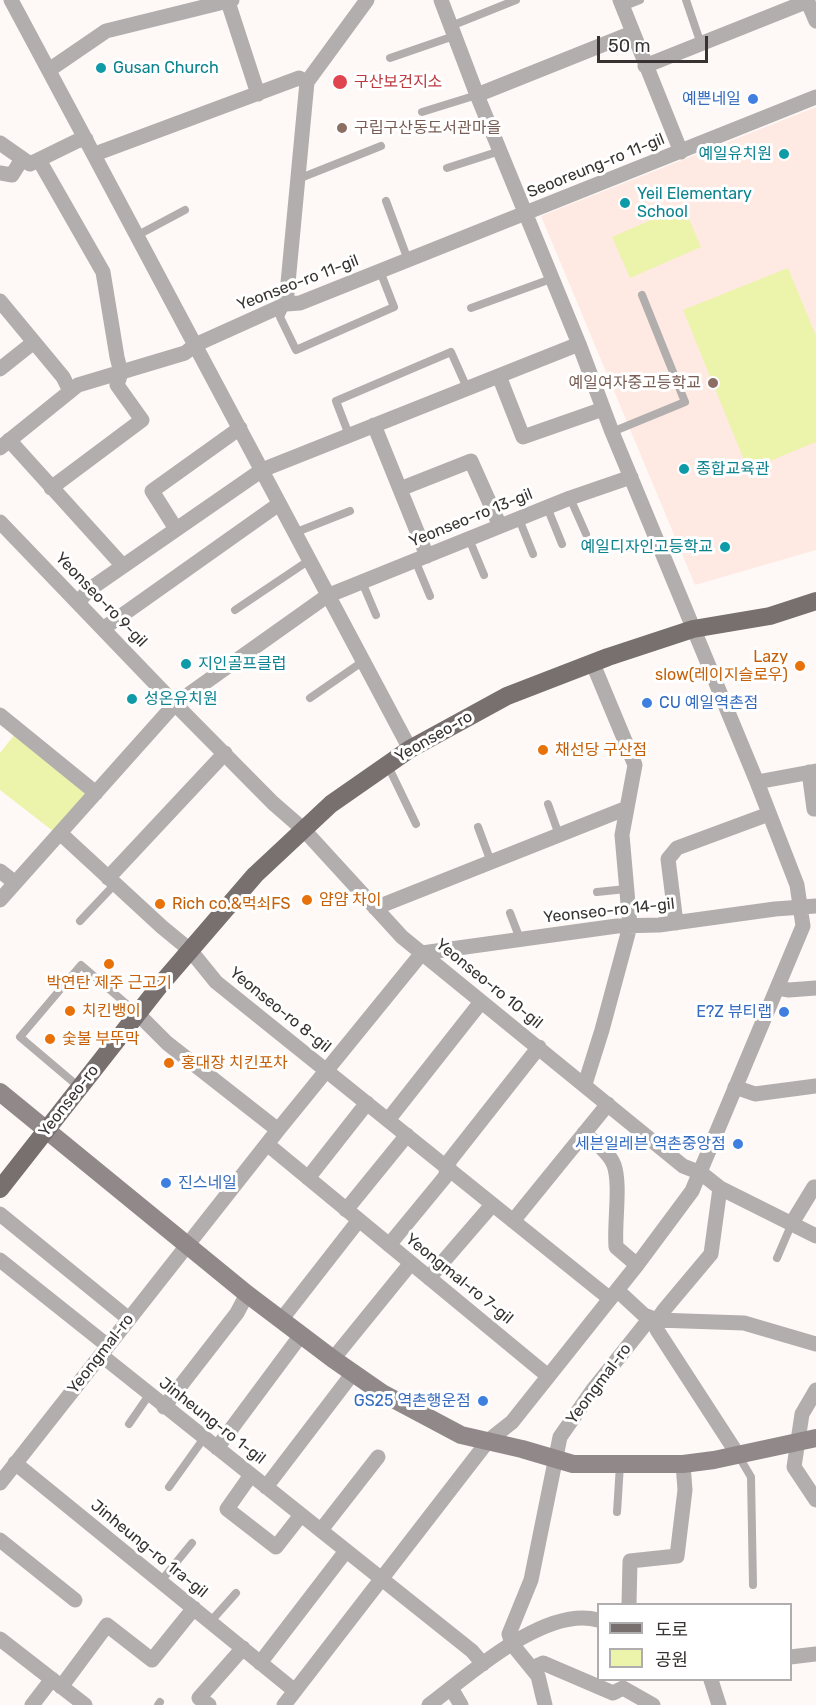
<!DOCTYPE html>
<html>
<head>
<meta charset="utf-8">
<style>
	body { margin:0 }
	#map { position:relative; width:816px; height:1705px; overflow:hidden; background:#fef9f7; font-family:Rubik,"Noto Sans KR",sans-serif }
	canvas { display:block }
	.legend { position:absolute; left:597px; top:1603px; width:195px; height:78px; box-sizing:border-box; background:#fff; border:2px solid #afadad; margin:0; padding:8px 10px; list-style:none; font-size:18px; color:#383332 }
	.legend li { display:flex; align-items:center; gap:12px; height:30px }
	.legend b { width:30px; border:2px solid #afadad }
	.scale { position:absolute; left:597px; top:36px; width:111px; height:27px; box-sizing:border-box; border:3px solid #383332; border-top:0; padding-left:8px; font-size:18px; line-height:21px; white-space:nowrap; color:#383332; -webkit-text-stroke:4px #fff; paint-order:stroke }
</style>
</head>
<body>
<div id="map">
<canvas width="816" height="1705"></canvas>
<ul class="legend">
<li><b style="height:8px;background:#786f6f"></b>도로</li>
<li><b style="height:16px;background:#ecf3ab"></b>공원</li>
</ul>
<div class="scale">50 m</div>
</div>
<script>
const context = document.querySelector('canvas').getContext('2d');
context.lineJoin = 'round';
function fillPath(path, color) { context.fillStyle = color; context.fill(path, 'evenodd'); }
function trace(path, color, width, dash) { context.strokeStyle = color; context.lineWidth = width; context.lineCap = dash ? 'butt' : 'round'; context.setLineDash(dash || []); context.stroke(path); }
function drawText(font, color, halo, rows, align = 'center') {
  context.font = font + ' Rubik,"Noto Sans KR",sans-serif'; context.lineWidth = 6; context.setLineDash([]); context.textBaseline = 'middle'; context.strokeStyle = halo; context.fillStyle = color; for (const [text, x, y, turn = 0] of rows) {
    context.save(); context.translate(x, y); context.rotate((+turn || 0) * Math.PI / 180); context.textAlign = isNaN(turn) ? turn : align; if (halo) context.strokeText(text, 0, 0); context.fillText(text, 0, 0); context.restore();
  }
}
fillPath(new Path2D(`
	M816 107V550L695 585 541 216Z`), '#feeae2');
fillPath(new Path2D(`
	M683 206 701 247 630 278 612 237Z
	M788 268 816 336V442L748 470 683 310Z
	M18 730 94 795 58 835 0 790V753Z`), '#ecf3ab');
trace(new Path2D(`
	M686 0 701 44
	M622 7 640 0
	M451 26 516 0
	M390 58 454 36
	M422 112 477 95
	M447 168 500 151
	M298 179 381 146
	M386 201 408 260
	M138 235 185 210
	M285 306 280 317 296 350 394 307 380 271
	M471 308 551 279
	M612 432 685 402 642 295
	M349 435 336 401 451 352 467 388
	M570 498 586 534
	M547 507 562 544
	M519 519 533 554
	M294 533 350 511
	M469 539 484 575
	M415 560 430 596
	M362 582 376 615
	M235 610 308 561
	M310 698 362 662
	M388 766 416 824
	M548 804 559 835
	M478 827 491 862
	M597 892 626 889
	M510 913 520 939
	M80 921 115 884
	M79 1087 20 1037 81 965 137 1013
	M777 1258 792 1223
	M129 1424 149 1395
	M738 1455 751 1477 753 1585
	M169 1487 204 1438
	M617 1512 620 1465
	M161 1581 192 1543
	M211 1621 236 1593
	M158 1705 160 1702`), '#b3aeae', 8);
trace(new Path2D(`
	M11 0C145 249 275 500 410 749
	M620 0 681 152
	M807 0 816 21
	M228 2 258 94
	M645 66 808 1
	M49 70 106 31 232 0
	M477 95 632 33
	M0 143 30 164 77 141 86 139
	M95 154 299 78 307 82
	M39 160 103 272 117 357 121 373 117 385 142 420 51 488
	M0 173 12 175 22 159
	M0 301 63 377 70 391
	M286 304 307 82 367 0
	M0 369 34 342
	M499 376 523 437 603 409
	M374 425 427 556
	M9 440 123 566
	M0 448 78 385 185 353 195 345 286 304 300 303 816 97
	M400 489 471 461 500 526
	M0 522 175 704 273 803 304 830 402 937 683 1166 701 1173 720 1188 816 1236
	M176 529 152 491 240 428
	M78 602 90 589 262 470 579 344
	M104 628 279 504
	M0 715 96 793
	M809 772 814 809H816
	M757 782 816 771
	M60 833 162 927 190 950 216 982 609 1298
	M0 871 14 882
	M108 878 225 753
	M0 900 175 704 327 596 570 498 631 477
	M375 908 627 808
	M676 923 668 859 677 848 769 814
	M777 988 789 990 816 988
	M137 1013 167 1043 278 1130
	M585 1084 602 1030 630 926 622 835 635 765 593 664
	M735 1087 755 1094 816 1086
	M388 1120 481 1002
	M584 1133C594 1142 609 1152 614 1165 621 1185 614 1223 616 1247L637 1265
	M267 1144 548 1376
	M308 1178 367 1103
	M720 1188 711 1254 664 1310 657 1320V1330L738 1455
	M346 1210 407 1135
	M0 1214 129 1319
	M513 1221 608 1104
	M792 1223 814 1187H816
	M389 1245 445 1177 450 1160 539 1047
	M0 1260 108 1346
	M429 1278 492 1205
	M617 1290 644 1315 657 1320 744 1323 816 1344
	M281 1320 359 1220
	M101 1355 472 1651 483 1664
	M333 1359 411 1263
	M816 1390 802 1414 794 1467 816 1500
	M164 1407 237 1313 247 1294
	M217 1448 301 1335
	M15 1463 295 1691
	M251 1475 227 1509 276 1547 301 1515
	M0 1483 278 1130 422 953 617 926 659 925 775 909 816 906
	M266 1487 353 1373
	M321 1530 378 1457
	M0 1540 75 1600
	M629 1604 630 1561 677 1556 685 1490 683 1464
	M0 1639 85 1705
	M790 1657 816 1654
	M260 1663 346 1551
	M532 1668 543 1663 613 1693 623 1688 653 1705
	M711 1680 719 1705
	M61 1687 107 1625 152 1660 194 1608
	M451 1688 461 1705
	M32 1705 52 1679
	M209 1705 199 1698 243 1648
	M284 1705 488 1441 512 1422 637 1265 692 1191 803 926 797 885 757 782 612 432 579 344 477 95 441 0
	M429 1705C469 1675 545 1605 598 1620
	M545 1705 538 1676 512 1644 509 1634 531 1580 560 1437 592 1391 647 1322 657 1320`), '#b3aeae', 15);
trace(new Path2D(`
	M0 1092 247 1294 333 1359 382 1393 461 1435 522 1449 573 1464H683L714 1460 816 1438`), '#918989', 18);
trace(new Path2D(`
	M0 1189 161 984 255 875 331 804 410 749 507 696 608 657 693 629 770 616 816 601`), '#786f6f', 18);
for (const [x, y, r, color] of [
	[101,68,6,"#0f9aa8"],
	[340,82,8,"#e0444e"],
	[753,99,6,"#3f7fe0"],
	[342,128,6,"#8d6e63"],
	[784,154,6,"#0f9aa8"],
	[625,203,6,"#0f9aa8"],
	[713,383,6,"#8d6e63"],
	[684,469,6,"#0f9aa8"],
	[725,547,6,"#0f9aa8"],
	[186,664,6,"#0f9aa8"],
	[800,666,6,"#e8710a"],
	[132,699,6,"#0f9aa8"],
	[647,703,6,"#3f7fe0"],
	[543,750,6,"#e8710a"],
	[307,900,6,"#e8710a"],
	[160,904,6,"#e8710a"],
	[109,964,6,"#e8710a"],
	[70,1011,6,"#e8710a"],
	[784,1012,6,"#3f7fe0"],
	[50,1039,6,"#e8710a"],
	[169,1063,6,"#e8710a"],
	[738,1144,6,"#3f7fe0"],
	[166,1183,6,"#3f7fe0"],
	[483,1401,6,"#3f7fe0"]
]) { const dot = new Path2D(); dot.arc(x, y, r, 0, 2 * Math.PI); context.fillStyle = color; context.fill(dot); trace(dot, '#fff', 2); }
drawText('16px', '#0d838f', '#fff', [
	["Gusan Church",113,68],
	["예일유치원",772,154,"right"],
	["Yeil Elementary",637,194],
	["School",637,212],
	["종합교육관",696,469],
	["예일디자인고등학교",713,547,"right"],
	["지인골프클럽",198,664],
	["성온유치원",144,699]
], 'left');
drawText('16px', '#be3a42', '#fff', [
	["구산보건지소",354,82]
], 'left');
drawText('16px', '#366cbe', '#fff', [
	["예쁜네일",741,99],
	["CU 예일역촌점",659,703,"left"],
	["E?Z 뷰티랩",772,1012],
	["세븐일레븐 역촌중앙점",726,1144],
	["진스네일",178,1183,"left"],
	["GS25 역촌행운점",471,1401]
], 'right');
drawText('16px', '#785e54', '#fff', [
	["구립구산동도서관마을",354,128],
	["예일여자중고등학교",701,383,"right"]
], 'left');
drawText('16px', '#383332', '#fff', [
	["Seooreung-ro 11-gil",596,166,-22],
	["Yeonseo-ro 11-gil",298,283,-21],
	["Yeonseo-ro 13-gil",471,518,-22],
	["Yeonseo-ro 9-gil",101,600,46],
	["Yeonseo-ro",434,737,-30],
	["Yeonseo-ro 14-gil",609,911,-6],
	["Yeonseo-ro 10-gil",489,984,39],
	["Yeonseo-ro 8-gil",280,1010,39],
	["Yeonseo-ro",69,1101,-52],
	["Yeongmal-ro 7-gil",459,1279,39],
	["Yeongmal-ro",101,1354,-52],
	["Yeongmal-ro",599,1384,-53],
	["Jinheung-ro 1-gil",212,1421,38],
	["Jinheung-ro 1ra-gil",149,1549,39]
]);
drawText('16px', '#c56008', '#fff', [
	["Lazy",788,657,"right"],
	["slow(레이지슬로우)",788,675,"right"],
	["채선당 구산점",555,750],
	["얌얌 차이",319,900],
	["Rich co.&먹쇠FS",172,904],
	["박연탄 제주 근고기",109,983,"center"],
	["치킨뱅이",82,1011],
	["숯불 부뚜막",62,1039],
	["홍대장 치킨포차",181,1063]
], 'left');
</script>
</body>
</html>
